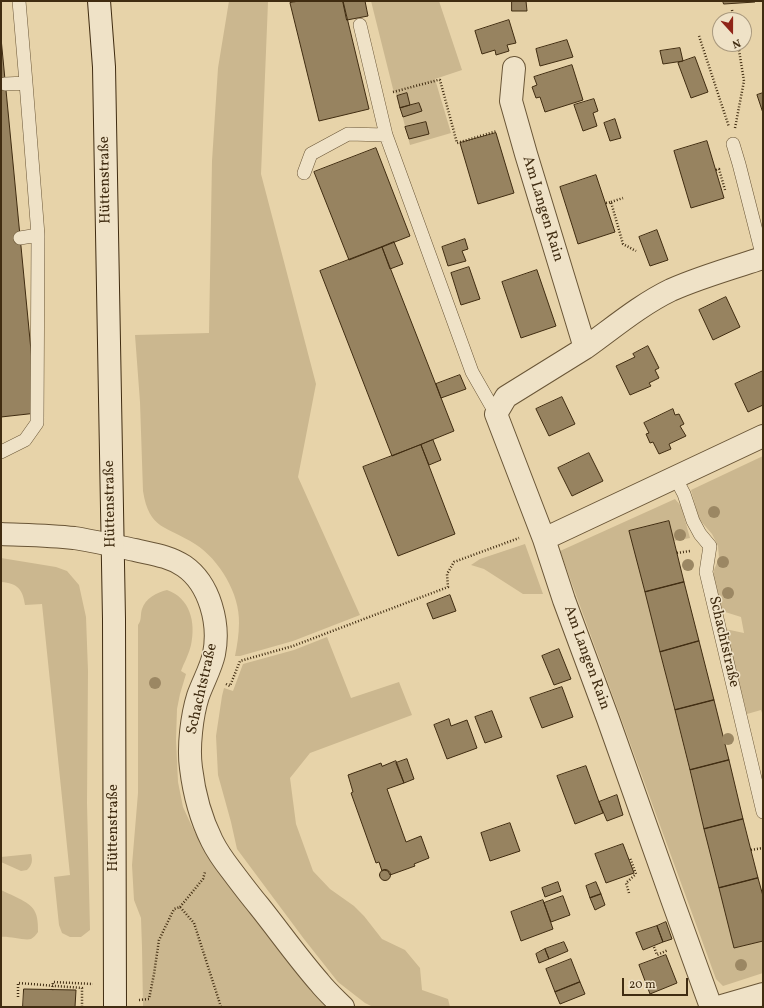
<!DOCTYPE html>
<html>
<head>
<meta charset="utf-8">
<style>
	body { margin:0 }
	#map { position:relative; width:764px; height:1008px; overflow:hidden; background:#e7d3a9; font-family:Vollkorn,serif }
	canvas { display:block }
	.frame { position:absolute; inset:0; border:2px solid #402c11; pointer-events:none }
	.north { position:absolute; left:712px; top:12px; width:40px; height:40px; box-sizing:border-box; background:#efe2c7; border:1px solid #a9997e; border-radius:50%; rotate:159deg; font-size:11px; font-weight:700; line-height:16px; text-align:center; color:#402c11 }
	.north::after { content:''; display:block; margin:auto; width:14px; height:18px; background:#8f2418; clip-path:polygon(50% 0,100% 100%,50% 72%,0 100%) }
	.scale { position:absolute; left:622px; top:978px; width:66px; height:18px; box-sizing:border-box; border:2px solid #402c11; border-top:0; padding-left:5px; font-size:12px; line-height:14px; white-space:nowrap; color:#402c11; -webkit-text-stroke:3px #efe2c7; paint-order:stroke }
</style>
</head>
<body>
<div id="map">
<canvas width="764" height="1008"></canvas>
<div class="frame"></div>
<div class="north">N</div>
<div class="scale">20 m</div>
</div>
<script>
const context = document.querySelector('canvas').getContext('2d');
context.lineJoin = 'round';
function fillPath(path, color) { context.fillStyle = color; context.fill(path, 'evenodd'); }
function trace(path, color, width, dash) { context.strokeStyle = color; context.lineWidth = width; context.lineCap = dash ? 'butt' : 'round'; context.setLineDash(dash || []); context.stroke(path); }
function drawText(font, color, halo, rows, align = 'center') {
  context.font = font + ' Vollkorn,serif'; context.lineWidth = 3; context.setLineDash([]); context.textBaseline = 'middle'; context.strokeStyle = halo; context.fillStyle = color; for (const [text, x, y, turn = 0] of rows) {
    context.save(); context.translate(x, y); context.rotate((+turn || 0) * Math.PI / 180); context.textAlign = isNaN(turn) ? turn : align; if (halo) context.strokeText(text, 0, 0); context.fillText(text, 0, 0); context.restore();
  }
}
fillPath(new Path2D(`
	M229 1H270L268 2 261 174 316 384 298 477 360 615 293 641 240 656H235C237 646 239 634 239 623 240 594 219 559 195 544 167 526 149 530 143 491L140 402 135 335 209 333 212 161 218 68Z
	M371 1H439L462 70 435 79 451 133 410 145 397 96 393 89Z
	M763 456V716L761 710 747 714 725 629 744 633 741 617 722 611 714 581V570L719 558 718 546 712 534 699 519 691 490Z
	M675 499 681 506 690 538 674 541 630 532 734 948 763 941V973L723 986 716 979 560 551Z
	M525 544 543 594H523L484 569 471 565 480 559Z
	M1 558 56 567 67 571 79 585 86 617 88 671 87 803 90 930 81 937H70L62 933 59 925 54 877 70 875 42 604 25 605C23 590 18 583 1 582Z
	M167 590C190 598 196 622 191 645 189 654 184 663 181 671L186 674 180 694 177 709 176 740 178 782 183 807 195 833 213 860 280 949 318 998 328 1007H143L142 947 141 918 134 900 132 865 138 793V625C142 620 140 615 142 609 145 599 157 592 167 590Z
	M327 637 351 698 399 682 412 715 310 753 290 778 296 824 313 871 330 889 354 906 364 916 382 939 405 950 420 968 422 990 448 999 450 1007H373L365 1003 338 982 304 939 237 849 231 822 218 775 216 736 222 696 224 688 233 691 243 664 294 650Z
	M31 854C33 861 32 865 27 870L21 871 1 862V857Z
	M1 890C9 894 30 902 34 910 38 916 38 925 38 932 36 935 34 937 31 939 25 941 9 936 1 937Z`), '#cbb78f');
const building = new Path2D(`
	M299 1H343L369 109 319 121 290 3Z
	M343 1H365L368 16 347 20Z
	M512 1H526L527 11H512Z
	M723 1H755V2L724 4Z
	M509 20 516 43 507 45 509 51 496 55 495 50 482 54 475 31Z
	M1 38 37 413 1 417Z
	M567 40 573 57 540 66 536 49Z
	M680 48 683 61 663 64 660 51Z
	M695 57 708 92 691 98 678 63Z
	M572 65 583 100 545 112 540 97 536 98 532 87 537 85 534 77Z
	M407 93 410 105 400 108 397 96Z
	M763 93V113L757 95Z
	M594 99 598 111 593 113 597 126 583 131 574 105Z
	M419 103 422 111 403 117 400 108Z
	M615 119 621 138 610 141 604 123Z
	M426 122 429 134 409 139 405 127Z
	M496 133 514 193 478 204 460 143Z
	M707 141 724 198 691 208 674 151Z
	M376 148 410 236 349 260 314 172Z
	M596 175 615 232 578 244 560 187Z
	M657 230 668 260 650 266 639 237Z
	M465 239 468 249 462 251 466 261 448 266 442 247Z
	M394 242 403 264 390 269 382 247Z
	M382 247 454 431 392 456 320 271Z
	M469 267 480 299 461 305 451 273Z
	M537 270 556 326 521 338 502 282Z
	M726 297 740 327 713 340 699 310Z
	M648 346 659 368 655 370 659 378 649 383 651 386 630 395 616 366 635 357 633 354Z
	M763 371V405L748 412 735 384Z
	M460 375 466 389 441 398 436 384Z
	M562 397 575 424 549 436 536 409Z
	M673 409 675 415 679 414 684 424 680 426 686 436 669 444 671 449 659 454 653 442 650 443 646 434 649 433 644 423Z
	M433 440 441 460 429 465 421 445Z
	M421 445 455 534 398 556 363 467Z
	M589 453 603 481 572 496 558 468Z
	M669 521 684 582 645 592 629 531Z
	M684 582 699 641 660 652 645 592Z
	M450 595 456 611 433 619 427 604Z
	M699 641 714 700 675 710 660 652Z
	M559 649 571 679 554 685 542 656Z
	M562 687 573 717 542 728 530 698Z
	M714 700 729 760 690 770 675 710Z
	M492 711 502 737 485 743 475 717Z
	M449 719 451 726 467 720 477 748 447 759 434 725Z
	M407 759 414 779 404 783 396 763Z
	M729 760 743 819 704 829 690 770Z
	M396 761 404 783 387 789 406 842 421 836 429 858 414 864 415 866 390 875 388 871 384 870 382 871 379 862 376 863 351 793 353 792 348 775 381 763 382 766Z
	M586 766 603 813 575 824 557 776Z
	M617 795 623 815 607 821 599 802Z
	M743 819 758 878 719 888 704 829Z
	M510 823 520 851 490 861 481 833Z
	M623 844 634 873 606 883 595 854Z
	M379.5 875a5.5 5.5 0 1 1 11 0a5.5 5.5 0 1 1-11 0Z
	M758 878 763 896V941L734 948 719 888Z
	M558 882 561 891 545 897 542 888Z
	M596 882 601 894 590 898 586 886Z
	M601 894 605 905 595 910 590 898Z
	M563 896 570 915 551 922 544 903Z
	M543 900 553 929 521 941 511 912Z
	M666 922 672 939 663 942 657 926Z
	M657 926 663 942 643 950 636 933Z
	M564 942 568 951 549 959 545 949Z
	M545 949 549 959 539 963 536 954Z
	M666 955 677 983 650 994 639 965Z
	M571 959 580 982 555 992 546 969Z
	M580 982 585 994 560 1004 555 992Z
	M24 989 76 990 75 1007H23Z`);
fillPath(building, '#978360');
trace(building, '#402c11', 1);
const lane = new Path2D(`
	M19 1 26 83
	M360 25 386 135 472 372 496 414
	M5 84 26 83 38 235
	M733 144 739 164 763 258
	M304 173 311 154 348 134 386 135
	M1 452 25 440 37 423 38 235 20 238
	M675 477 684 494 693 521 700 534 710 546 706 572 763 812`);
const street = new Path2D(`
	M514 68 511 101 526 154 585 348 506 397 496 414 544 539 564 600 608 719 673 902 711 1007
	M585 348C613 328 640 305 671 290 700 277 732 268 763 258
	M1 534C25 535 50 535 74 538 94 541 115 546 135 550 152 554 169 556 184 566 210 584 220 624 214 654 211 668 203 682 198 696 192 715 188 747 191 768 194 793 201 819 212 841 217 851 224 861 231 870 240 882 249 894 259 906 279 931 298 958 319 982 326 991 335 999 343 1007
	M544 539 763 436
	M718 1007 763 994`);
const secondary = new Path2D(`
	M99 1 104 67 114 619 115 1007`);
trace(lane, '#6a5637', 14);
trace(street, '#6a5637', 24);
trace(secondary, '#402c11', 24);
trace(new Path2D(`
	M732 10 734 20
	M699 36 729 127
	M393 92 438 80H440L457 143 497 131
	M735 128 744 81 738 44
	M716 170 719 169 725 190
	M611 202 623 198
	M606 203 611 202 623 244 636 251
	M677 553 690 551
	M226 684 230 686 240 661 293 646 448 587 447 574 454 562 519 538
	M751 850 763 848
	M629 893 626 883 636 874 630 858
	M180 907 203 879 205 872
	M654 947 657 955 668 950
	M52 990 53 982 93 984
	M18 997V983L82 988V1007
	M139 1000 149 999 154 974 159 940 174 909 180 907 194 923 221 1007`), '#402c11', 2.5, [1, 2]);
trace(lane, '#efe2c7', 13);
trace(street, '#efe2c7', 22);
trace(secondary, '#efe2c7', 22);
context.fillStyle = '#9b8763';
for (const [x, y] of [
	[714,512],
	[680,535],
	[723,562],
	[688,565],
	[728,593],
	[155,683],
	[728,739],
	[741,965]
]) { context.beginPath(); context.arc(x, y, 6, 0, 2 * Math.PI); context.fill(); }
drawText('15px', '#402c11', '#efe2c7', [
	["Hüttenstraße",106,180,-91],
	["Am Langen Rain",542,209,73],
	["Hüttenstraße",111,504,-91],
	["Schachtstraße",723,642,77],
	["Am Langen Rain",586,658,70],
	["Schachtstraße",203,689,-77],
	["Hüttenstraße",114,828,-90]
]);
</script>
</body>
</html>
